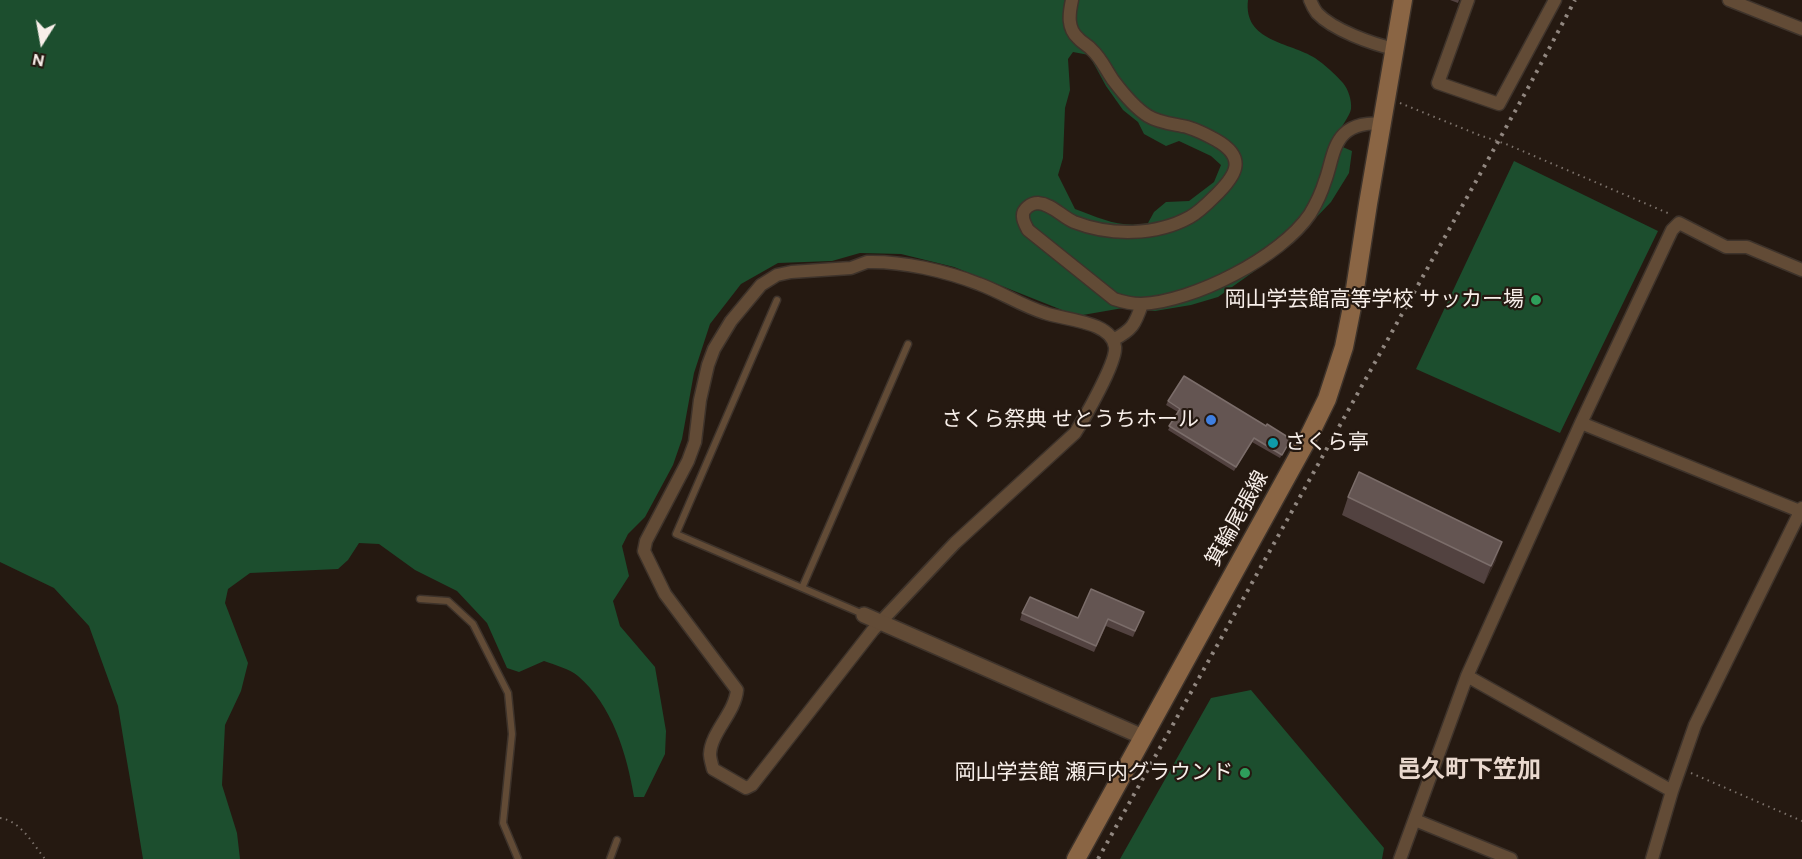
<!DOCTYPE html>
<html>
<head>
<meta charset="utf-8">
<style>
	body { margin:0 }
	#map { position:relative; width:1802px; height:859px; overflow:hidden; background:#251911; font-family:"DM Sans",sans-serif }
	canvas { display:block }
	.north { position:absolute; left:12px; top:12px; width:60px; height:60px; -webkit-text-stroke:4px #251911; paint-order:stroke; rotate:191deg; font-size:16px; font-weight:700; line-height:24px; text-align:center; color:#f8efea }
	.north::after { content:''; display:block; margin:auto; width:21px; height:27px; background:#f8efea; clip-path:polygon(50% 0,100% 100%,50% 72%,0 100%) }
</style>
</head>
<body>
<div id="map">
<canvas width="1802" height="859"></canvas>
<div class="north">N</div>
</div>
<script>
const context = document.querySelector('canvas').getContext('2d');
context.lineJoin = 'round';
function fillPath(path, color) { context.fillStyle = color; context.fill(path, 'evenodd'); }
function trace(path, color, width, dash) { context.strokeStyle = color; context.lineWidth = width; context.lineCap = dash ? 'butt' : 'round'; context.setLineDash(dash || []); context.stroke(path); }
function drawText(font, color, halo, rows, align = 'center') {
  context.font = font + ' "DM Sans","Noto Sans JP",sans-serif'; context.lineWidth = 4.5; context.setLineDash([]); context.textBaseline = 'middle'; context.strokeStyle = halo; context.fillStyle = color; for (const [text, x, y, turn = 0] of rows) {
    context.save(); context.translate(x, y); context.rotate((+turn || 0) * Math.PI / 180); context.textAlign = isNaN(turn) ? turn : align; if (halo) context.strokeText(text, 0, 0); context.fillText(text, 0, 0); context.restore();
  }
}
fillPath(new Path2D(`
	M0 0H1248C1243 42 1290 42 1315 58 1325 65 1335 74 1343 83 1348 89 1352 100 1351 109 1350 116 1339 130 1335 137L1338 145 1352 151 1349 173 1331 202 1287 248 1218 297 1191 305 1155 311 1123 308 1077 316 954 267 901 254 860 253 832 261 778 263 741 284 710 324 694 373 682 439 673 465 645 517 628 534 622 546 629 576 613 601 620 626 655 667 666 731 665 754 644 797H634C627 754 612 705 578 676 570 669 555 665 544 661L519 672 507 668 487 623 457 591 415 570 379 544 359 543 348 560 338 569 250 573 228 589 225 603 248 663 241 691 225 725 222 785 237 833 240 859H143L118 706 89 626 54 588 0 562ZM1073 52 1089 55 1106 86 1123 110 1138 122 1144 134 1166 146 1179 141 1211 156 1221 165 1214 182 1189 201 1166 202 1154 212 1148 223C1121 229 1100 218 1075 209L1058 175 1063 158 1065 108 1070 90 1068 59Z
	M1514 161 1658 231 1560 433 1416 369Z
	M1251 690 1384 848 1382 859H1120L1211 698Z`), '#1c4e2e');
const service = new Path2D(`
	M777 300 676 534 863 614
	M802 588 908 344
	M420 599 448 601 473 624 508 693 512 734 503 823 518 859
	M610 859 617 840`);
const minor = new Path2D(`
	M1072 0C1069 14 1067 28 1078 38 1082 43 1088 45 1092 50 1101 58 1106 70 1113 80 1122 92 1135 108 1148 116 1159 123 1174 124 1187 127 1197 130 1207 135 1216 140 1248 158 1236 176 1214 197 1207 204 1199 212 1190 217 1156 236 1110 236 1074 222 1062 217 1052 204 1038 203 1031 203 1022 209 1023 217 1023 221 1026 226 1028 230L1114 299C1123 302 1132 304 1141 304 1193 302 1281 257 1310 214 1316 204 1322 191 1325 181 1331 166 1332 146 1344 134 1353 125 1369 122 1382 124
	M1310 0C1312 5 1314 9 1317 13 1333 30 1372 44 1395 49
	M1468 0 1438 83 1499 104 1555 0
	M1729 0 1802 29
	M867 262C902 261 946 271 979 284 1001 292 1022 306 1045 313 1064 320 1112 321 1115 347 1117 362 1084 419 1075 433L955 543 873 630 752 785 746 788 713 769C712 764 710 759 710 754 711 732 735 713 737 690L665 594 644 551 646 541 688 461 695 442 700 400 708 365 714 349 731 321 761 285 777 275 791 272 851 268Z
	M1113 340C1132 330 1135 325 1142 304
	M1581 423 1802 512
	M1467 676 1672 791
	M1415 820 1511 859
	M1400 859 1467 676 1581 423 1672 230 1679 223 1726 247H1747L1802 270
	M1652 859 1672 791 1695 725 1802 508`);
const tertiary = new Path2D(`
	M864 615 1143 737`);
const secondary = new Path2D(`
	M1076 859 1307 440 1327 399 1344 347 1353 302 1368 204 1403 0`);
trace(service, '#3e332b', 9);
trace(minor, '#3e332b', 15);
trace(tertiary, '#3e332b', 18);
trace(secondary, '#3e332b', 21);
trace(new Path2D(`
	M1400 103 1479 135 1506 144 1670 214
	M1691 773 1802 821
	M0 818C21 821 32 843 45 859`), '#7d736c', 2, [1.5, 4.5]);
trace(service, '#624b36', 6);
trace(minor, '#624b36', 12);
trace(tertiary, '#624b36', 15);
trace(secondary, '#8a6544', 18);
trace(new Path2D(`
	M1098 859 1528 88 1575 0`), '#918780', 4, [3, 6]);
fillPath(new Path2D(`
	M1450 0H1459L1458 3Z
	M1168 401 1266 426 1291 439 1280 458 1252 442 1234 471 1168 430 1178 412 1166 405Z
	M1348 497 1496 560 1484 584 1342 515Z
	M1144 612 1133 637 1106 626 1094 652 1020 620 1022 613 1078 618Z`), '#524240');
fillPath(new Path2D(`
	M1254 438 1252 442 1234 471 1236 467Z
	M1502 542 1496 560 1484 584 1491 566Z`), '#392a25');
const building = new Path2D(`
	M1184 376 1266 426 1267 424 1291 439 1282 455 1254 438 1236 467 1169 426 1180 409 1168 401Z
	M1359 472 1502 542 1491 566 1348 497Z
	M1091 589 1144 612 1135 631 1108 619 1096 646 1022 613 1030 597 1078 618Z`);
fillPath(building, '#645552');
trace(building, '#7b6d6a', 1.5);
for (const [x, y, r, color] of [
	[1536,300,6,"#2e9e5b"],
	[1211,420,6,"#3f7fe0"],
	[1273,443,6,"#0f9aa8"],
	[1245,773,6,"#2e9e5b"]
]) { const dot = new Path2D(); dot.arc(x, y, r, 0, 2 * Math.PI); context.fillStyle = color; context.fill(dot); trace(dot, '#251911', 2); }
drawText('21px', '#f8efea', '#251911', [
	["岡山学芸館高等学校 サッカー場",1524,300],
	["さくら祭典 せとうちホール",1199,420],
	["さくら亭",1285,443,"left"],
	["岡山学芸館 瀬戸内グラウンド",1233,773]
], 'right');
drawText('21px', '#f8efea', '#251911', [
	["箕輪尾張線",1238,519,-61]
]);
drawText('bold 24px', '#e9d8ce', '#251911', [
	["邑久町下笠加",1469,771]
]);
</script>
</body>
</html>
